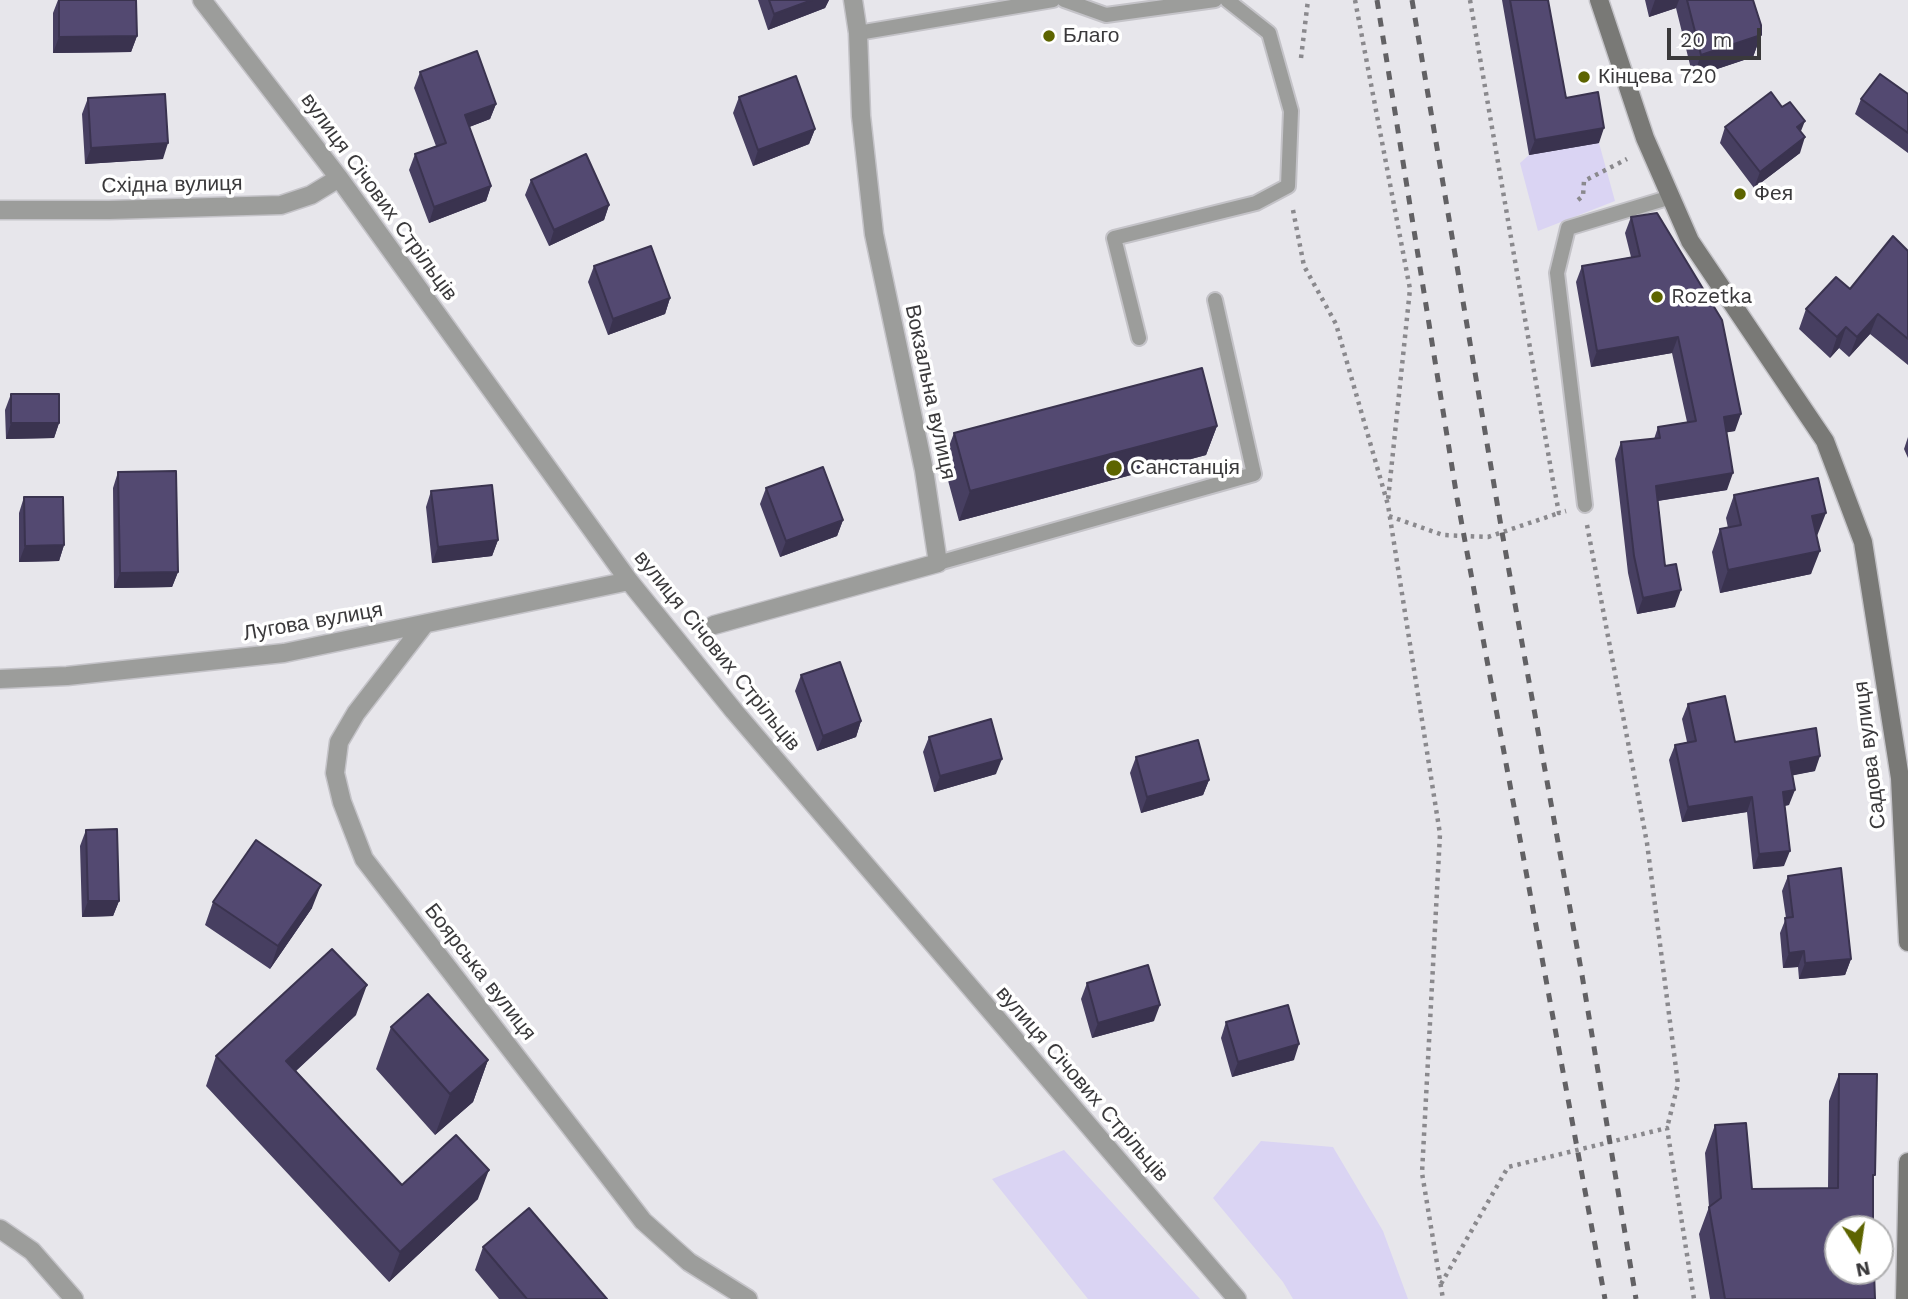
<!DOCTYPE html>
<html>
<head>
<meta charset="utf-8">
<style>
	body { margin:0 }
	#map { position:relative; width:1908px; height:1299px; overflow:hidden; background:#e7e6eb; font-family:"Work Sans",sans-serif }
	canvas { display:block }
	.north { position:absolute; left:1824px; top:1215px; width:70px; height:70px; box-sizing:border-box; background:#fff; border:2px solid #b0b0b1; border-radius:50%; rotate:168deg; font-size:19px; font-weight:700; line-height:28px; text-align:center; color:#3a393b }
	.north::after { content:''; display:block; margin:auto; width:24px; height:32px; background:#5d6400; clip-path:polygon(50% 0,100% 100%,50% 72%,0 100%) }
	.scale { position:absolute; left:1667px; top:28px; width:94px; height:32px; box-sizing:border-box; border:4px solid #3a393b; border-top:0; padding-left:9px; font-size:21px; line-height:24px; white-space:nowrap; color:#3a393b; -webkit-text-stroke:5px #fff; paint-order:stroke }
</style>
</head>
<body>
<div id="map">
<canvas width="1908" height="1299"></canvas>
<div class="north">N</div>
<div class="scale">20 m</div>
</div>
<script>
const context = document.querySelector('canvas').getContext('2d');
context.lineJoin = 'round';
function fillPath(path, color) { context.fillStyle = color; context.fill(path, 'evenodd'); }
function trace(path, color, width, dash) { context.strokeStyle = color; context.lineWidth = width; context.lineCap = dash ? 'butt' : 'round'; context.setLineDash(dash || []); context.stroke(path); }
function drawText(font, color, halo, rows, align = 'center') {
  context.font = font + ' "Work Sans",sans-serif'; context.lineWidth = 7; context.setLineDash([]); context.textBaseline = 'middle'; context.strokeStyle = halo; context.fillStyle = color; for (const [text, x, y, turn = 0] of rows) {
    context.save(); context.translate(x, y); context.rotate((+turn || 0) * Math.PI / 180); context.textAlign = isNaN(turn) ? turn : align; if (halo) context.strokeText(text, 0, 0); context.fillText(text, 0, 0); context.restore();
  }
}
fillPath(new Path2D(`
	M1599 143 1615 201 1538 231 1520 163 1529 155Z
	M1261 1141 1333 1147 1383 1231 1408 1299H1293L1283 1282 1213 1198Z
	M1064 1150 1200 1299H1088L992 1179Z`), '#dad4f3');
const lane = new Path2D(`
	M1064 0 1106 15 1215 0
	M858 33 1053 0
	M1139 338 1114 238 1256 203 1288 186 1291 111 1269 33 1227 0
	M1585 505 1557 273 1568 228 1671 197
	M938 563 1254 474 1215 300`);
const street = new Path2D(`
	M202 0 339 178 629 581 734 711 1237 1299
	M0 210H109L281 205 311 195 339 178
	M424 625 356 713 339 742 335 773 342 802 364 859 643 1221 689 1262 748 1299
	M714 625 938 563 924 470 874 234 861 116 858 33 853 0
	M0 679 67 676 284 653 629 581
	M0 1229 32 1251 74 1299`);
const secondary = new Path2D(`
	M1599 0 1645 138 1690 241 1825 441 1863 542 1900 778 1908 942
	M1905 1299 1908 1162`);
trace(lane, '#c4c3c8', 18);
trace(street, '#c4c3c8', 21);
trace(secondary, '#c4c3c8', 21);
trace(new Path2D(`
	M1355 0 1410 289 1388 500
	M1470 0 1554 487 1559 513 1566 511
	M1301 58 1308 0
	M1578 200 1583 196 1584 181 1627 159
	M1293 210 1304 266 1336 324 1388 505 1440 834 1422 1173 1443 1299
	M1389 516 1443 535 1488 537 1559 513
	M1587 525 1647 843 1678 1084 1667 1128
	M1441 1284 1508 1167 1667 1128 1694 1299`), '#8a898d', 4.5, [3.5, 5]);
trace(lane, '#9c9d9b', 14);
trace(street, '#9c9d9b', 18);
trace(secondary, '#797976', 18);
trace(new Path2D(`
	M1377 0 1457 498 1605 1299
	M1412 0 1502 532 1582 975 1636 1299`), '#626164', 5, [9, 9]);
fillPath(new Path2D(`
	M58 0H136L137 36 131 52 53 53V13Z
	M758 0H829L825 8 768 30Z
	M1502 0H1548L1566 98 1599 143 1529 155Z
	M1645 0H1753L1761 35 1753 57 1693 77 1676 8 1649 17Z
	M420 72 496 104 490 119 469 127 491 186 486 201 429 223 409 170 415 154 436 146 414 88Z
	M1908 94V153L1855 114 1861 99Z
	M739 97 815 129 809 144 753 166 733 113Z
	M88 98 163 159 85 164 82 114Z
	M1725 127 1801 131 1800 153 1754 188 1720 143Z
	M531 180 609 205 604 220 549 246 525 195Z
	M1631 217 1735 431 1726 432 1727 490 1658 501 1665 566 1675 607 1637 614 1628 573 1615 459 1621 442 1654 439 1658 427 1687 422 1672 353 1591 367 1576 282 1582 266 1631 257 1625 233Z
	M1908 251V365L1870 334 1849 357 1839 348 1830 358 1799 329 1806 309 1850 289Z
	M594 266 670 298 665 314 608 335 588 282Z
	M11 394 59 423 54 438 6 439 5 410Z
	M1217 426 1206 455 959 521 943 462 954 433Z
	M1908 437V458L1904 449Z
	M118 472 178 572 172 587 114 588 113 488Z
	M766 488 843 520 837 536 780 557 760 504Z
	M431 491 498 540 492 556 432 563 426 507Z
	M1734 495 1817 536 1811 574 1720 593 1712 552 1720 529 1728 528 1726 518Z
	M24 497 64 545 59 561 19 562V513Z
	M801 675 861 721 856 737 817 751 795 691Z
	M1688 704 1735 742 1815 771 1792 775 1789 805 1784 806V866L1753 869 1747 812 1682 822 1669 760 1675 745 1687 742 1682 719Z
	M929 737 996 774 934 792 923 752Z
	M1136 757 1209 780 1203 795 1141 813 1130 773Z
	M86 830 119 901 113 916 82 917 80 846Z
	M1788 876 1851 959 1845 975 1799 979 1798 967 1783 968 1780 933 1786 918 1782 891Z
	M213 902 312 908 270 969 205 925Z
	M1087 983 1154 1021 1092 1038 1081 999Z
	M356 1015 296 1071 402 1185 478 1199 389 1282 206 1086 216 1056Z
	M1226 1022 1294 1060 1232 1077 1221 1038Z
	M391 1027 488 1060 473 1102 435 1135 376 1069Z
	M1839 1074 1873 1181 1875 1299H1710L1699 1234 1709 1207 1705 1153 1715 1125 1752 1189 1828 1188 1829 1101Z
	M483 1247 607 1299H499L475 1270Z`), '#473f61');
fillPath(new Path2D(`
	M812 0H829L825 8 768 30 774 14Z
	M1655 0H1679L1676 8 1649 17Z
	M1761 35 1753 57 1693 77 1701 55Z
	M137 36 131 52 53 53 59 37Z
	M496 104 490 119 459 131 465 115Z
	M1805 121 1799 136 1797 127Z
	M1604 128 1599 143 1529 155 1535 140Z
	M815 129 809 144 753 166 758 150Z
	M1805 137 1800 153 1754 188 1760 172Z
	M168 143 163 159 85 164 91 148Z
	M491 186 486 201 429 223 434 207Z
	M609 205 604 220 549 246 554 230Z
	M670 298 665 314 608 335 613 319Z
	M1878 314 1870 334 1849 357 1857 337Z
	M1846 327 1839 348 1830 358 1837 337Z
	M1678 337 1672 353 1591 367 1597 351Z
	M1741 414 1735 431 1718 434 1724 417Z
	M11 423H59L54 438 6 439Z
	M1217 426 1206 455 959 521 970 491Z
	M1733 473 1727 490 1650 502 1656 486Z
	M1826 513 1817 536 1804 539 1812 516Z
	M843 520 837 536 780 557 786 541Z
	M498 540 492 556 432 563 438 547Z
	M64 545 59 561 19 562 25 546Z
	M1820 551 1811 574 1720 593 1728 570Z
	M178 572 172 587 114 588 120 573Z
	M1681 590 1675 607 1637 614 1643 598Z
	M861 721 856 737 817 751 823 736Z
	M1820 756 1815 771 1785 777 1790 762Z
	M1002 759 996 774 934 792 940 776Z
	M1209 780 1203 795 1141 813 1147 797Z
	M1795 790 1789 805 1777 807 1783 792Z
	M1752 797 1747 812 1682 822 1688 807Z
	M1790 851 1784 866 1753 869 1759 854Z
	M321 885 312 908 270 969 278 946Z
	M88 901H119L113 916 82 917Z
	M1804 951 1798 967 1783 968 1789 953Z
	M1851 959 1845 975 1799 979 1805 963Z
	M367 985 356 1015 275 1090 286 1061Z
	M1160 1005 1154 1021 1092 1038 1098 1023Z
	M1299 1044 1294 1060 1232 1077 1238 1062Z
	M488 1060 473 1102 435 1135 450 1094Z
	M489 1170 478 1199 389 1282 400 1252Z`), '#3a334f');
const building = new Path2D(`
	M59 0H136L137 36 59 37Z
	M769 0H812L774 14Z
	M1510 0H1548L1566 98 1598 92 1604 128 1535 140Z
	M1687 0H1753L1761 25V35L1701 55Z
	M477 51 496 104 465 115 491 186 434 207 415 154 446 143 420 72Z
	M1880 74 1908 94V133L1861 99Z
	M796 76 815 129 758 150 739 97Z
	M1771 92 1782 107 1790 102 1805 121 1797 127 1805 137 1760 172 1725 127Z
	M165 94 168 143 91 148 88 98Z
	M586 154 609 205 554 230 531 180Z
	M1657 213 1722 320 1741 414 1724 417 1733 473 1656 486 1665 566 1676 564 1681 590 1643 598 1634 556 1621 442 1660 438 1658 427 1696 421 1678 337 1597 351 1582 266 1640 256 1631 217Z
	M1893 236 1908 251V339L1878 314 1857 337 1846 327 1837 337 1806 309 1836 277 1850 289Z
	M651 246 670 298 613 319 594 266Z
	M1202 368 1217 426 970 491 954 433Z
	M11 394H59V423H11Z
	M823 467 843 520 786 541 766 488Z
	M176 471 178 572 120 573 118 472Z
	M1818 478 1826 513 1812 516 1820 551 1728 570 1720 529 1741 525 1734 495Z
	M492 485 498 540 438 547 431 491Z
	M24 497H63L64 545 25 546Z
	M840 662 861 721 823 736 801 675Z
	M1725 696 1735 742 1816 728 1820 756 1790 762 1795 790 1783 792 1790 851 1759 854 1752 797 1688 807 1675 745 1696 741 1688 704Z
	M991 719 1002 759 940 776 929 737Z
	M1198 740 1209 780 1147 797 1136 757Z
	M117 829 119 901H88L86 830Z
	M256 840 321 885 278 946 213 902Z
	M1841 868 1851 959 1805 963 1804 951 1789 953 1785 918 1793 917 1788 876Z
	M332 949 367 985 286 1061 402 1185 456 1135 489 1170 400 1252 216 1056Z
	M1148 965 1160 1005 1098 1023 1087 983Z
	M428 994 488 1060 450 1094 391 1027Z
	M1288 1005 1299 1044 1238 1062 1226 1022Z
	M1839 1074H1877L1875 1175H1873V1229H1838V1271H1874L1875 1299H1725L1709 1207 1721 1198 1715 1125 1746 1123 1752 1189 1838 1188Z
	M529 1208 607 1299H527L483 1247Z`);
fillPath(building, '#534971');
trace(building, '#3a334f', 2);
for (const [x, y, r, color] of [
	[1049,36,7,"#5d6400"],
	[1584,77,7,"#5d6400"],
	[1740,194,7,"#5d6400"],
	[1657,297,7,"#5d6400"],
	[1114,468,9,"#5d6400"]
]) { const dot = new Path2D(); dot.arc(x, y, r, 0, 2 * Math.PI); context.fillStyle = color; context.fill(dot); trace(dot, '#fff', 2.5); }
drawText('21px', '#3a393b', '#fff', [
	["Благо",1063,36],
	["Кінцева 720",1598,77],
	["Фея",1754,194],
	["Rozetka",1671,297],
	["Санстанція",1130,468]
], 'left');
drawText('21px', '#3a393b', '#fff', [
	["Східна вулиця",172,185,-1],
	["вулиця Січових Стрільців",379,197,54],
	["Вокзальна вулиця",930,392,78],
	["Лугова вулиця",313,622,-10],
	["вулиця Січових Стрільців",717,651,51],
	["Садова вулиця",1870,755,-97],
	["Боярська вулиця",480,972,52],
	["вулиця Січових Стрільців",1082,1084,49]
]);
</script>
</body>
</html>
